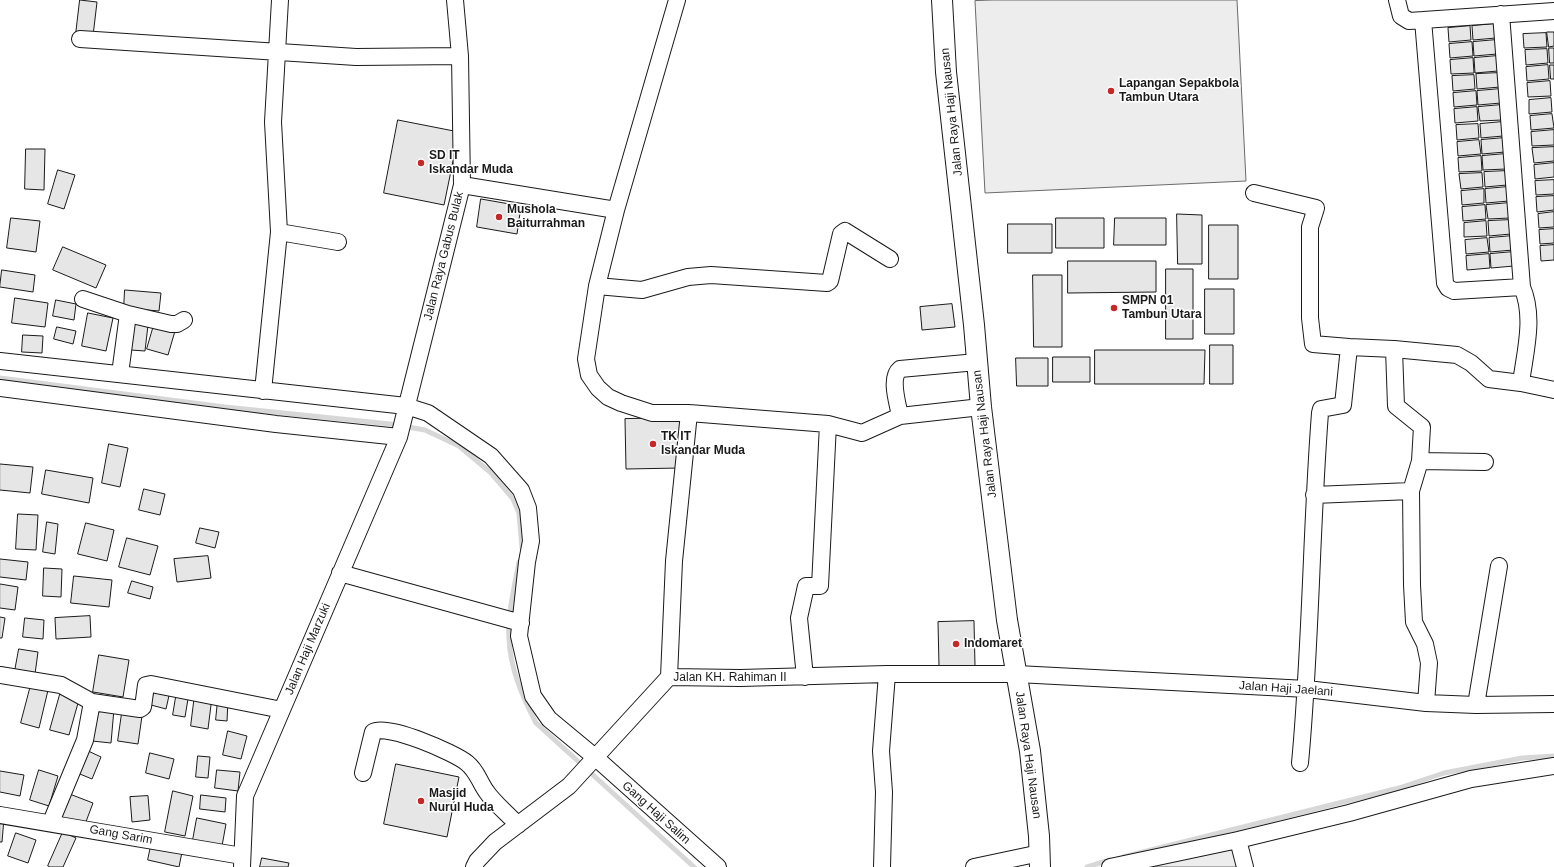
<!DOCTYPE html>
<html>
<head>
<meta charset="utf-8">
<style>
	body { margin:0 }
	canvas { display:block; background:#fff }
</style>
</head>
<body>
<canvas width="1554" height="867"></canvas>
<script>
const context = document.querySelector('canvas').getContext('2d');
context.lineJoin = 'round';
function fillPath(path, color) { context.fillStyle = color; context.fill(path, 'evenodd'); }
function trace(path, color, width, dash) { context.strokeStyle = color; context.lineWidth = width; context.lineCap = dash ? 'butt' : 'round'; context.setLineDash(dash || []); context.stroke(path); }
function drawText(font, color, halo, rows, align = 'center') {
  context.font = font + ' Helvetica,sans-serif'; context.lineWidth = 3; context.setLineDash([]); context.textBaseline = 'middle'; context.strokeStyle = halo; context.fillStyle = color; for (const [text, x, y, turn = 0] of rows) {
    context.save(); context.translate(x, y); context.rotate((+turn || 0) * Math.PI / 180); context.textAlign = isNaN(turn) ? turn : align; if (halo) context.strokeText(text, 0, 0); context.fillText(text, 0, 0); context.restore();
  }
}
const built = new Path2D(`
	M993 0H1237L1246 181 985 193 975 1Z
	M1238 840 1245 867H1110Z`);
fillPath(built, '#ededed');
trace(built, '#6a6a6a', 1);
trace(new Path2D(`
	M0 378 225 407 390 424 425 430 459 446 490 472 513 499 519 513 522 548
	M519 562C515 584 507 616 509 638 510 668 522 696 536 723L694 867
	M1123 857 1399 788 1444 773 1522 758 1554 756
	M1087 867 1110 860`), '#d7d7d7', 5);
const building = new Path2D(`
	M80 0 97 2 93 36 76 34Z
	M1494 24 1496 38 1473 40 1472 26Z
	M1470 26 1471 40 1449 42 1448 28Z
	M1547 32H1554V46L1549 47Z
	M1546 33 1547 47 1524 48 1523 34Z
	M1496 40 1497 54 1474 56 1473 42Z
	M1472 42 1473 56 1450 58 1449 44Z
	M1549 48H1554V63H1550Z
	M1547 49 1548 63 1526 65 1525 50Z
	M1497 56 1498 71 1475 73 1474 58Z
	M1473 58 1474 73 1451 74 1450 60Z
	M1548 65 1549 79 1527 81 1526 67Z
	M1550 65H1554V79H1551Z
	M1498 73 1500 87 1477 89 1476 74Z
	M1474 75 1475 89 1453 91 1452 76Z
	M1550 81 1551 96 1528 97 1527 83Z
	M1500 89 1501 103 1478 105 1477 91Z
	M1476 91 1477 105 1454 107 1453 93Z
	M1551 98 1552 112 1529 114V100Z
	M1501 105 1502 120 1480 121 1478 107Z
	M1477 107 1478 121 1455 123 1454 109Z
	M1552 114 1554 128 1531 130 1530 116Z
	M398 120 459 132 444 205 384 193Z
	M1502 122 1503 136 1481 138 1480 124Z
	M1478 124 1479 138 1457 140 1456 125Z
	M1554 130V145L1532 146 1531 132Z
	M1504 138 1505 152 1482 154 1481 140Z
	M1479 140 1481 154 1458 156 1457 142Z
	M1554 147V161L1534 163 1532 148Z
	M26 149H45L44 190 25 189Z
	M1505 154 1506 169 1483 170 1482 156Z
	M1481 156 1482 171 1459 172 1458 158Z
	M1554 163V177L1535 179 1534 165Z
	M58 170 75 175 64 209 48 204Z
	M1506 171 1507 185 1485 187 1484 172Z
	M1482 173 1483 187 1461 189 1459 174Z
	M1554 180V194L1536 195 1535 181Z
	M1507 187 1509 201 1486 203 1485 189Z
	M1484 189V203L1462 205 1461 191Z
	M1554 196V210L1537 212 1536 197Z
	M481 199 521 206 517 234 477 227Z
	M1509 203 1510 218 1488 219 1486 205Z
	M1485 205 1486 219 1463 221 1462 207Z
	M1554 212V227L1539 228 1538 214Z
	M1177 214 1202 215V264H1178Z
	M11 218 40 221 36 252 7 248Z
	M1056 218H1104V248H1056Z
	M1115 218H1166V245H1114Z
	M1510 220 1511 234 1489 236 1488 221Z
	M1486 221 1487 236 1464 237V223Z
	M1008 224H1052V253H1008Z
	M1209 225H1238V279H1209Z
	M1554 229V243L1540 244 1539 230Z
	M1512 236 1513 250 1490 252 1489 238Z
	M1487 238 1489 252 1466 254 1465 240Z
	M1554 245V260L1541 261 1540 246Z
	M63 247 106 265 96 288 53 270Z
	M1513 252 1514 266 1491 268 1490 254Z
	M1489 254 1490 268 1467 270 1466 256Z
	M1068 261H1156V292L1068 293Z
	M1166 269H1193V339H1166Z
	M2 270 35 275 33 292 0 287Z
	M1033 275H1062V347H1034Z
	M1205 289H1234V334H1205Z
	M125 290 161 293 159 311 124 308Z
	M15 298 48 303 45 327 12 323Z
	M56 300 76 304 74 320 53 316Z
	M952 304 955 327 922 330 920 307Z
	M88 313 113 318 106 351 82 346Z
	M133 324 148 325 145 351 131 350Z
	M154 325 175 331 168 355 147 349Z
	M57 327 76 331 73 344 54 339Z
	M23 335 43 336 42 353 22 352Z
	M1210 345H1233V384H1210Z
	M1095 350H1205L1204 384H1095Z
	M1053 357H1090V382H1053Z
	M1016 358H1048V386H1017Z
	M680 418V468L626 469 625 419Z
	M109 444 128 448 120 487 102 483Z
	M0 464 33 467 30 493 0 490Z
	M46 470 93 478 89 503 42 494Z
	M144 489 165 494 160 515 139 510Z
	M18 514 38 515 36 550 16 549Z
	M47 522 58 524 55 554 43 552Z
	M86 523 114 530 107 561 78 554Z
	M200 528 219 532 215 548 196 543Z
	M127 538 158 546 150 575 119 567Z
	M208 556 211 578 177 582 174 559Z
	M0 559 28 562 26 580 0 577Z
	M44 568 62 569 61 597 43 596Z
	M74 576 112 580 109 607 71 603Z
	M132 581 153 587 150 599 128 593Z
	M0 584 18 587 15 610 0 608Z
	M90 616 91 637 56 639 55 618Z
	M0 617 5 618 2 638H0Z
	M25 618 44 620 43 639 23 637Z
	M974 621 975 666H939L938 622Z
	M19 649 38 652 35 674 15 671Z
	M99 655 129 660 123 697 93 692Z
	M32 681 49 686 39 728 21 723Z
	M155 687 170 691 166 709 151 705Z
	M61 691 80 696 69 735 50 730Z
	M177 691 189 693 185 717 173 715Z
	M195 694 212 697 208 729 191 726Z
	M218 700H228L227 721 216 720Z
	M96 707 114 709 111 743 92 741Z
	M122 713 142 716 138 744 118 741Z
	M228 731 247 736 241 759 223 755Z
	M84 749 101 757 92 779 75 772Z
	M150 753 174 759 169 779 146 773Z
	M198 756 210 757 208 778 196 777Z
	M396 764 459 777 447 837 384 824Z
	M39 770 58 776 49 806 30 800Z
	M217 770 240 772 238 791 215 788Z
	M0 771 24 775 20 796 0 792Z
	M173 791 193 796 185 836 165 832Z
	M67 793 93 803 84 827 58 817Z
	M201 795 226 798 225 812 200 809Z
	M148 796 150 820 132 822 130 797Z
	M0 818H4L2 842H0Z
	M197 818 226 824 222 846 193 840Z
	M63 832 76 838 63 867H50L48 866Z
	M16 833 36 840 28 863 8 856Z
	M152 841 183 847 179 867 148 860Z
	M262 858 289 863 288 867H260Z`);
fillPath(building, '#e6e6e6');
trace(building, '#1a1a1a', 1);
const minor = new Path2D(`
	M677 0 616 210 597 286 586 359 589 375 598 388 608 397 621 403 652 413H689L828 424 862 433 900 416 981 407
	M1397 0 1401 16 1409 21 1554 11
	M1423 20 1445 283 1448 288 1454 291 1522 287 1501 14
	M80 39 356 57 460 56
	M462 185 616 210
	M1254 193 1316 208 1310 227V318L1313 344 1349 347 1343 405 1321 409 1320 413C1311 529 1311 646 1300 763
	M279 232 338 242
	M597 286 642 290 688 277 711 275 827 283 830 281 841 234 845 231 890 259
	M83 299 128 314 120 374
	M128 314 171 324H177L184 320
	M1349 347 1394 349 1457 355 1471 363 1489 379 1521 383 1554 390
	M1394 349 1396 406 1422 427 1420 461 1411 491 1412 585 1414 622 1425 644 1429 663 1426 703
	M0 361 406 406 428 413 491 456 521 490 528 508 531 541 527 562 519 636 533 696 549 719 596 758 718 867
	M1521 383C1525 352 1535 317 1522 287
	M0 388 276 424 399 437
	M263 391 279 232 273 122 280 0
	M900 416C898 404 889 378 900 369L977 362
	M1420 461 1485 462
	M1314 495 1411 491
	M340 573 521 623
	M0 675 61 685 92 702
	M669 677 674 561 689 413
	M805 677 799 618 806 586H820L828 424
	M1476 705 1499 566
	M363 773 373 732C387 723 455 753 467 763 477 771 479 781 486 791 494 803 508 814 518 825
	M0 815 242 856
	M51 822 85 740 92 702 140 709 143 707 146 685 151 684 282 710
	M1238 840 1245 867
	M242 867 245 796 399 437 462 185 460 56 455 0
	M474 867 477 861 495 842 569 786 669 677 740 678 887 674H1017L1307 689 1426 703 1476 705 1554 704
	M882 867 884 792 881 751 887 674
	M974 867 1040 853
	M1110 867 1238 840 1349 813 1471 779 1554 766`);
const tertiary = new Path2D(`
	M942 0 946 72 974 325 981 407 1007 620 1030 751 1039 836 1040 867`);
trace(minor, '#1a1a1a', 18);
trace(tertiary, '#1a1a1a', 22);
trace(minor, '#fff', 16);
trace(tertiary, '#fff', 20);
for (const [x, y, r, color] of [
	[1111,91,4,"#c62828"],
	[421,163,4,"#c62828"],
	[499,217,4,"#c62828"],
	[1114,308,4,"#c62828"],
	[653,444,4,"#c62828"],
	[956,644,4,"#c62828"],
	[421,801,4,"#c62828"]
]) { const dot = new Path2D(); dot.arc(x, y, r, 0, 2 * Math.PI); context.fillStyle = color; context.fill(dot); trace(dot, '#fff', 1.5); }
drawText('bold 12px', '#1a1a1a', '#fff', [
	["Lapangan Sepakbola",1119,84],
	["Tambun Utara",1119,98],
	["SD IT",429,156],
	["Iskandar Muda",429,170],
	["Mushola",507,210],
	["Baiturrahman",507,224],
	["SMPN 01",1122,301],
	["Tambun Utara",1122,315],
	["TK IT",661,437],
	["Iskandar Muda",661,451],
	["Indomaret",964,644],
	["Masjid",429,794],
	["Nurul Huda",429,808]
], 'left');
drawText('12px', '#1a1a1a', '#fff', [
	["Jalan Raya Haji Nausan",952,112,-96],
	["Jalan Raya Gabus Bulak",444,256,-76],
	["Jalan Raya Haji Nausan",985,434,-97],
	["Jalan Haji Marzuki",308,649,-67],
	["Jalan KH. Rahiman II",730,678],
	["Jalan Haji Jaelani",1286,689,4],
	["Jalan Raya Haji Nausan",1028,755,82],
	["Gang Haji Salim",656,813,42],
	["Gang Sarim",121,835,10]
]);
</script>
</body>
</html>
